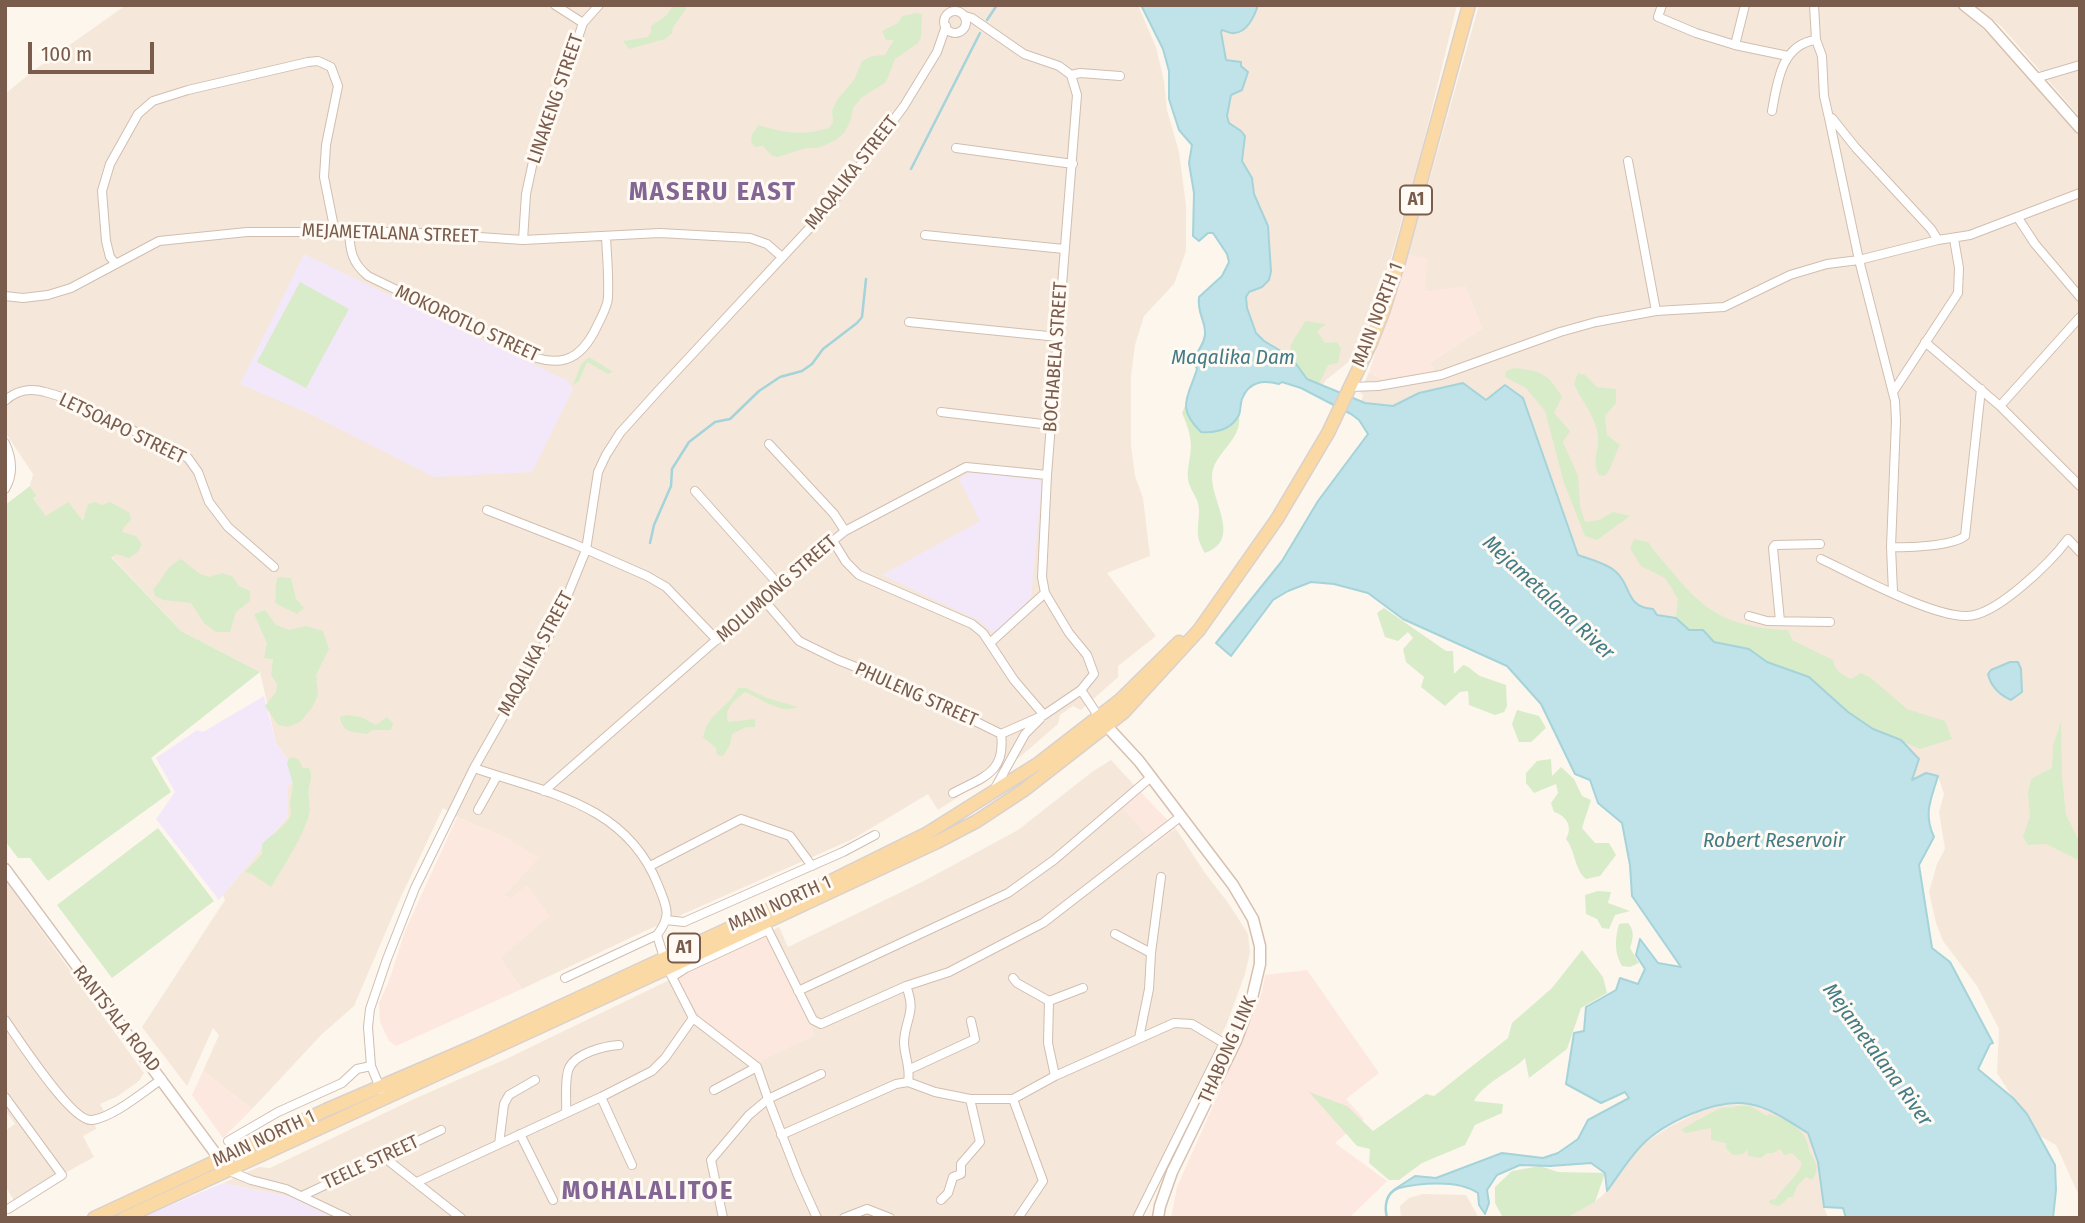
<!DOCTYPE html>
<html>
<head>
<meta charset="utf-8">
<style>
	body { margin:0 }
	#map { position:relative; width:2085px; height:1223px; overflow:hidden; background:#fdf6ec; font-family:"Fira Sans Condensed",sans-serif }
	canvas { display:block }
	.frame { position:absolute; inset:0; border:7px solid #7a5c4d; pointer-events:none }
	.scale { position:absolute; left:28px; top:42px; width:126px; height:32px; box-sizing:border-box; border:4px solid #7a5c4d; border-top:0; padding-left:9px; font-size:21px; line-height:24px; white-space:nowrap; color:#7a5c4d; -webkit-text-stroke:5px #fffaf3; paint-order:stroke }
</style>
</head>
<body>
<div id="map">
<canvas width="2085" height="1223"></canvas>
<div class="frame"></div>
<div class="scale">100 m</div>
</div>
<script>
const context = document.querySelector('canvas').getContext('2d');
context.lineJoin = 'round';
function fillPath(path, color) { context.fillStyle = color; context.fill(path, 'evenodd'); }
function trace(path, color, width, dash) { context.strokeStyle = color; context.lineWidth = width; context.lineCap = dash ? 'butt' : 'round'; context.setLineDash(dash || []); context.stroke(path); }
function drawText(font, color, halo, rows, align = 'center') {
  context.font = font + ' "Fira Sans Condensed",sans-serif'; context.lineWidth = 6; context.setLineDash([]); context.textBaseline = 'middle'; context.strokeStyle = halo; context.fillStyle = color; for (const [text, x, y, turn = 0] of rows) {
    context.save(); context.translate(x, y); context.rotate((+turn || 0) * Math.PI / 180); context.textAlign = isNaN(turn) ? turn : align; if (halo) context.strokeText(text, 0, 0); context.fillText(text, 0, 0); context.restore();
  }
}
fillPath(new Path2D(`
	M126 5H1138L1156 47 1164 81 1167 110 1179 152 1186 205V251L1174 284 1144 316 1135 345 1131 376V446L1135 476 1143 498 1150 556 1107 573 1156 636 1118 666V677L1081 710 1073 706 1060 715 1058 724 1021 756 938 810 928 794 853 839 645 931 522 989 500 958 511 898 503 896 512 841 457 817 443 808 399 901 354 1006 322 1034 252 1109 203 1071 219 1035 213 1028 187 1086 142 1027 225 900 223 895 288 816V786L298 775 276 743 260 672 181 631 110 555 46 516 33 498 37 496 30 486 33 474 5 432V94L33 71Z
	M1258 5H1457L1421 153 1382 289 1356 356 1326 380 1322 386 1307 379 1291 357 1264 341 1256 333 1246 308V297L1249 292 1271 271 1269 258 1270 238 1254 194 1252 178 1242 161 1245 136 1229 123 1227 116 1231 95 1235 92 1243 69 1239 61 1229 62 1224 56 1220 32 1255 15Z
	M1479 5H1955L1969 15 2022 67 2080 137V1198L2056 1145 2040 1136 2027 1114 2013 1098 1997 1073 1999 1029 1977 986 1943 941 1936 923 1929 892 1937 864 1945 849 1939 812 1944 794 1938 776 1926 773 1912 780 1919 759 1901 740 1676 618 1657 615 1653 609 1642 608 1631 599 1616 571 1578 555 1523 398 1505 385 1486 400 1419 393 1393 406 1361 402 1363 395 1360 392 1369 372 1382 379 1429 363 1482 328 1465 287 1424 292 1427 259 1408 255Z
	M1974 5H2080V117L2001 26Z
	M1111 760 1135 786 1154 845 1176 829 1205 873 1229 904 1248 934 1250 952 1245 974 1226 1026 1217 1042 1218 1049 1138 1207 1141 1218H334L291 1197 223 1183 259 1167 270 1168 416 1098 506 1059 779 927 788 947 922 882 1018 830 1092 772Z
	M5 880 144 1073 139 1081 118 1096 100 1104 108 1118 95 1124 96 1129 83 1136 94 1157 65 1173 63 1170 54 1175 26 1194 18 1208 5 1185V1131L15 1124 5 1110Z
	M1749 1104 1778 1115 1808 1133 1818 1162 1824 1207 1828 1218H1567L1595 1202 1607 1191 1642 1145 1669 1127 1711 1106Z
	M1422 1194 1466 1195 1479 1218H1401L1400 1206 1409 1198Z`), '#f5e8da');
fillPath(new Path2D(`
	M1408 255 1427 258 1425 292 1465 286 1482 328 1430 362 1434 368 1431 372 1382 379 1369 372Z
	M1135 786 1176 829 1154 845 1118 802Z
	M457 817 512 841 539 858 504 896 511 898 527 885 550 916 500 958 522 989 396 1046 389 1041 380 1022 379 1003 389 981 405 931Z
	M766 933 815 1035 759 1062 703 1021 676 978Z
	M1307 970 1379 1073 1346 1099 1364 1119 1335 1143 1387 1181 1349 1218H1171L1177 1187 1251 1020 1262 992 1265 975Z
	M203 1071 252 1109 223 1138 192 1095Z`), '#fde8e0');
fillPath(new Path2D(`
	M304 254 568 381 573 389 532 472 434 477 310 414 240 384Z
	M973 471 1042 481 1031 598 998 630 992 632 978 620 882 575 980 521 959 479Z
	M264 696 276 743 298 775 288 786V816L219 900 156 819 175 792 156 758 197 730 203 732Z
	M223 1183 291 1197 334 1218H141Z`), '#f3e8fa');
fillPath(new Path2D(`
	M673 5H685L686 9 673 27 672 33 665 39 629 49 623 41 648 37 651 32V26L667 15Z
	M916 13 922 14 921 38 918 43 895 59 886 82 861 98 853 108 851 119 845 132 836 140 818 148H806L778 157 772 156 763 146 755 147 751 142 752 134 759 125C783 133 804 136 829 128L833 122 832 111 837 100 854 80 862 61 872 56 885 55 894 40H886L882 31 898 23 902 16Z
	M300 282 349 309 306 388 257 362Z
	M1305 321 1326 324 1317 331 1325 343 1337 342 1341 349 1338 363 1328 365 1319 384C1303 378 1282 359 1293 341 1297 333 1302 329 1305 321Z
	M589 357 613 372 608 374 587 362 579 381 573 385 581 364Z
	M1514 368C1541 371 1548 373 1562 397L1554 413 1570 431 1563 442 1578 476 1580 506 1585 522 1599 520 1613 512 1630 516 1597 540 1585 536 1564 483 1545 411 1526 388 1505 377 1506 371Z
	M1578 373 1585 375 1597 387 1616 389V403L1605 416 1607 435 1620 445C1614 456 1613 466 1605 476L1599 475C1590 457 1602 450 1597 430 1593 413 1581 400 1574 384Z
	M1185 406 1192 423 1201 432 1224 430 1239 415C1243 441 1212 453 1212 477 1212 503 1242 540 1205 553 1194 535 1199 528 1199 510 1199 497 1189 490 1188 479 1187 471 1189 464 1190 456 1193 440 1188 427 1182 413Z
	M30 486 37 496 33 498 46 516 68 502 83 521 88 504 95 502 102 505 110 502 130 513 131 520 124 527 122 532 136 536 142 544 138 552 129 558 116 554 111 557 181 631 260 672 151 758 171 792 48 881 30 858H18L5 841V505Z
	M1634 539 1648 542C1656 554 1666 564 1675 575 1707 616 1737 628 1788 630L1792 640 1833 660C1835 671 1841 674 1851 679L1861 673 1871 678 1907 709 1945 721 1952 739 1920 749 1873 729 1848 712 1809 677 1767 662 1748 649 1714 642 1703 630H1689L1676 618 1678 599 1672 589 1665 578 1641 566 1630 548Z
	M181 559 200 574 209 577 222 573 232 576 239 586 250 591V601L236 612 230 632H216L204 623 191 603 163 600 155 596 153 589C167 575 162 570 181 559Z
	M278 577 291 578 296 599 304 608 297 614 275 603C277 593 274 586 278 577Z
	M1384 608 1446 651H1453L1454 674 1463 665C1472 667 1475 675 1483 677 1491 680 1498 682 1506 685L1507 706 1504 712 1495 715 1469 705 1468 691 1460 692 1445 706 1421 687 1424 677 1406 662 1403 649 1413 638 1408 632 1398 641 1385 637 1377 613Z
	M265 610 276 625 289 630 306 626 323 631 329 649 316 675 318 695 312 708 300 722 288 727 278 725 265 706 276 692 277 684 271 675 273 659 264 658 267 643 254 614Z
	M738 688H746L767 698 798 707C780 715 761 698 745 692 734 701 724 708 728 722L755 719V727H746L732 734 730 745 723 756 717 755 716 748 703 737C710 710 727 710 738 688Z
	M1517 710 1539 716 1546 728 1531 742H1519L1512 724Z
	M347 715 361 717 376 725 387 717 393 723 391 730H372L367 734C354 732 342 733 340 717Z
	M2061 722 2062 777 2066 815 2080 843V861L2046 844 2028 845 2023 837 2030 816 2028 793 2031 779 2052 768 2053 746Z
	M293 757 299 760 303 768H309C313 776 310 780 309 789 307 798 312 806 309 815 301 841 284 865 271 887L252 874 245 872 262 854V844C272 834 284 828 291 815L290 802 293 784 287 763 289 758Z
	M1551 759 1552 776 1561 767 1574 779 1582 796 1591 800 1582 828 1595 843H1609L1616 855 1600 876 1586 879C1574 869 1576 852 1566 839 1573 827 1567 816 1554 812L1551 803 1558 793 1556 784 1534 793 1526 783V773L1537 761Z
	M158 828 214 901 112 978 57 905Z
	M1598 891 1611 892 1608 903 1630 911 1615 915 1609 929 1602 928 1597 919 1586 914 1585 895Z
	M1628 923C1635 931 1633 938 1630 948L1639 963 1630 967 1622 966C1614 953 1615 938 1619 924Z
	M1582 950 1603 977 1607 993 1581 1008 1567 1049 1529 1078 1525 1058C1510 1073 1484 1082 1474 1101L1503 1104 1502 1113 1475 1125 1465 1145 1422 1163 1399 1180H1389L1369 1163 1370 1149 1357 1146 1309 1092 1347 1106 1373 1131 1426 1094 1434 1096 1508 1038 1512 1023 1552 988Z
	M1737 1106H1750L1767 1116 1769 1114C1789 1121 1806 1127 1809 1151 1815 1161 1821 1168 1812 1180L1806 1177 1797 1186 1793 1197H1789C1781 1204 1780 1209 1769 1203L1770 1200 1775 1199 1799 1171 1802 1163 1792 1153 1784 1155 1780 1149 1773 1153H1767L1761 1158 1748 1156 1747 1149 1743 1154 1733 1155 1726 1148V1143L1711 1140V1128L1686 1133 1681 1130C1683 1128 1716 1110 1721 1108 1728 1106 1730 1110 1737 1106Z
	M1540 1166 1558 1172 1605 1173 1595 1202 1567 1218H1503L1495 1203V1187L1512 1171Z`), '#d8ecc9');
const water = new Path2D(`
	M1141 5H1258C1255 15 1247 33 1234 33 1230 34 1226 31 1222 30L1221 32 1226 60 1241 62V66L1248 72 1242 90 1231 95 1227 116 1229 123 1241 131 1245 136 1242 161 1252 178 1254 194 1268 226 1271 271 1269 280 1262 287 1249 292 1246 297 1247 308 1256 333 1264 341 1291 357 1307 379 1365 403 1393 406 1419 393 1463 383 1486 400 1505 385 1523 398 1578 555C1589 559 1606 563 1615 571 1632 584 1624 607 1653 609L1657 615 1676 618 1689 630H1703L1714 642 1749 649 1767 662 1809 677 1848 712 1873 729 1901 740 1919 759 1912 780 1926 773 1938 776C1931 800 1923 813 1934 837L1919 865 1932 948 1950 962 1993 1043 1990 1044 1978 1069 2013 1098 2027 1114 2055 1165 2056 1190 2053 1218H1846L1843 1208 1824 1207 1818 1162 1808 1133C1790 1122 1769 1107 1749 1104 1716 1098 1662 1123 1640 1147 1628 1160 1618 1176 1607 1191L1605 1173 1591 1163 1550 1166 1520 1165 1497 1175 1487 1190 1489 1203 1485 1214 1479 1205 1478 1193C1458 1179 1418 1183 1395 1189L1415 1176 1436 1178 1502 1153 1543 1158 1558 1153 1578 1139 1588 1120 1629 1098 1625 1092 1601 1103 1566 1084 1574 1033 1584 1031 1586 1007 1616 990 1620 978 1638 984 1645 969 1636 955 1640 939 1658 963 1681 967 1632 896 1630 865 1622 823 1598 803 1590 780 1575 774 1541 704 1507 666 1403 619 1368 593 1334 584 1311 582 1288 591 1273 600 1231 656 1216 643 1282 561 1318 501 1368 434 1359 420 1351 414 1301 388 1282 382 1279 384C1263 380 1249 381 1242 399 1240 404 1241 410 1239 415 1231 430 1215 433 1201 432 1175 407 1189 396 1197 369L1193 360C1197 352 1206 342 1205 332 1205 320 1197 313 1199 297L1222 276 1229 262 1227 254 1213 233H1208L1199 241 1193 236 1194 193 1189 163 1192 145 1179 130 1169 99V71L1163 49Z
	M2010 662H2018L2021 669 2022 692 2011 700C2000 695 1991 687 1988 674L1991 670Z`);
fillPath(water, '#bfe3e8');
trace(water, '#a5d3da', 2);
trace(new Path2D(`
	M987 20 997 5
	M911 169 980 33
	M650 543 654 525 671 486 672 469 689 442 715 422 730 419 759 391 780 377 802 371 812 364 823 349 857 323 862 317 866 279
	M1387 1218C1384 1206 1386 1193 1398 1188`), '#a5d3da', 2.5);
const street = new Path2D(`
	M555 5 583 23
	M1662 5 1658 17 1696 33 1735 45 1788 56
	M1814 5 1816 40 1822 56 1824 96 1829 118H1832L1856 148 1931 229 1938 240
	M944 22a11 11 0 1 1 22 0a11 11 0 1 1-22 0Z
	M965 16 972 18 1024 54 1059 66 1071 75 1077 95 1047 475 1042 577 1045 593 1069 633 1087 655 1094 674 1081 690 1099 717
	M1735 45 1745 5
	M1071 75 1080 73 1120 76
	M2036 78 2080 65
	M1772 111C1777 84 1781 44 1816 40
	M1829 118 1859 260 1895 401 1896 421 1891 547 1893 592
	M956 148 1073 164
	M1628 161 1656 311
	M2018 218 2035 244 2080 297
	M349 231C350 251 352 263 368 276L537 358C570 368 586 351 599 322 603 314 608 305 608 297 609 277 607 257 606 237
	M925 235 1064 249
	M523 240 526 194 534 157 543 129 552 114 583 23 599 5
	M116 264 110 257 106 241 102 191 110 164 138 114 153 101 188 90 308 62 318 61 331 67 338 86 326 145 324 177 335 232
	M5 296 23 298 48 295 71 288 159 241 247 232H406L523 240 660 233 750 238 767 244 782 257
	M909 322 1058 337
	M1925 342 2000 406 2080 486
	M1350 387 1378 386 1441 375 1560 332 1596 322 1656 311 1724 307 1790 275 1827 264 1859 260 1938 240 1970 235 2080 193
	M1893 392 1958 293 1959 268 1954 239
	M5 401C16 390 31 388 45 392 92 404 142 438 188 458L198 472 209 502 228 527 274 567
	M2000 406 2080 317
	M941 412 1051 425
	M5 443C12 458 14 474 5 489
	M769 444 834 514 845 531
	M695 491 779 585
	M487 510 574 544 647 576 666 587 717 640
	M833 541 846 562 859 575 972 624 983 633 1014 680 1044 715
	M1891 547C1907 548 1953 546 1965 536L1981 389
	M1821 559C1855 575 1932 617 1967 616 1996 616 2051 562 2068 539L2080 552
	M763 599 799 641 838 660 904 686 1001 734 1044 715 1081 690
	M1749 616 1767 621 1830 622
	M1780 621 1773 548 1775 545 1820 544
	M990 643 1045 593
	M474 768C547 793 626 804 658 885 666 906 673 915 657 935L665 961
	M994 790 1025 734 1040 719
	M544 791 779 585 845 531 966 467 1047 475
	M953 793C983 777 1006 773 1001 734
	M478 810 497 776
	M650 866 741 819 790 836 812 866
	M666 920 684 922 843 852 875 835
	M1115 934 1151 953
	M670 973 693 1018 757 1067 768 1099 749 1115 711 1160 723 1218
	M672 977 686 968 768 930 813 1020 821 1024 906 986 949 972 1043 923 1180 817
	M565 978 657 935
	M1013 978 1017 983 1049 1001 1083 988
	M906 986C917 1013 905 1018 904 1042 904 1056 911 1067 908 1082
	M798 991 1008 893 1054 860 1150 778
	M1049 1001 1048 1043 1055 1076
	M5 1020C18 1038 72 1123 92 1120 114 1117 144 1091 162 1079
	M1139 1038 1149 989 1151 953 1161 877
	M910 1069 975 1039 971 1021
	M381 1090 371 1066 368 1027 370 1009 387 959 415 888 474 768 549 636 568 594 586 550 598 472 606 455 620 433 657 392 830 206 904 106 937 52 946 26
	M714 1090 757 1067
	M5 1097 62 1175 8 1209
	M601 1097 632 1165
	M1013 1099 1043 1181 1018 1218
	M566 1113C567 1100 564 1079 569 1068 576 1053 604 1046 619 1045
	M520 1134 553 1200
	M781 1135 896 1084 908 1082 935 1092 970 1099H1013L1055 1076 1174 1023 1192 1024 1232 1048
	M228 1141 278 1112 342 1083 357 1069 371 1066
	M499 1144 504 1104 509 1095 535 1080
	M385 1158 461 1218
	M227 1170 251 1180 286 1189 347 1218
	M417 1182 601 1097 652 1071 665 1058 693 1018
	M302 1196 441 1130
	M941 1200 948 1193 953 1177 961 1174V1164L980 1142 970 1099
	M817 1218 798 1176 768 1099 821 1074
	M844 1218 867 1209 890 1218
	M1137 1218 1224 1043`);
const secondary = new Path2D(`
	M1964 5 1988 24 2080 128
	M1103 722 1139 761 1233 885 1253 919 1260 946V964L1252 998 1236 1041 1172 1172 1160 1206 1158 1218
	M5 869 224 1165`);
const primary = new Path2D(`
	M94 1218 326 1110 475 1046 827 883 926 834 1039 763 1119 701 1179 642
	M124 1218 668 968 937 842 977 821 1024 790 1124 712 1199 630 1277 519 1328 433 1370 345 1383 312 1399 261 1469 5`);
trace(street, '#d1beb0', 10);
trace(secondary, '#d6c0b0', 13);
trace(primary, '#dad1cd', 15);
trace(street, '#fff', 8);
trace(secondary, '#fff', 10);
trace(primary, '#fbd9a5', 12);
for (const [x, y, w] of [
	[1416,200,32],
	[684,948,32]
]) { const box = new Path2D(); box.roundRect(x - w / 2, y - 14.5, w, 29, 5); context.fillStyle = '#fffaf3'; context.fill(box); trace(box, '#7a5c4d', 2); }
drawText('bold 18px', '#7a5c4d', null, [
	["A1",1416,200],
	["A1",684,948]
]);
drawText('19px', '#7a5c4d', '#fffaf3', [
	["LINAKENG STREET",556,99,-71],
	["MAQALIKA STREET",852,173,-52],
	["MEJAMETALANA STREET",390,234,2],
	["MAIN NORTH 1",1378,315,-69],
	["MOKOROTLO STREET",467,324,25],
	["BOCHABELA STREET",1056,357,-86],
	["LETSOAPO STREET",122,429,26],
	["MOLUMONG STREET",777,589,-41],
	["MAQALIKA STREET",536,654,-62],
	["PHULENG STREET",916,695,24],
	["MAIN NORTH 1",780,904,-24],
	["RANTS'ALA ROAD",116,1019,52],
	["THABONG LINK",1228,1050,-66],
	["MAIN NORTH 1",264,1139,-25],
	["TEELE STREET",371,1163,-25]
]);
drawText('italic 21px', '#437c86', '#fffaf3', [
	["Maqalika Dam",1233,358],
	["Mejametalana River",1548,598,43],
	["Robert Reservoir",1774,841],
	["Mejametalana River",1877,1055,54]
]);
context.letterSpacing = '2px';
drawText('bold 26px', '#846695', '#fffaf3', [
	["MASERU EAST",713,193],
	["MOHALALITOE",648,1192]
]);
context.letterSpacing = '0px';
</script>
</body>
</html>
